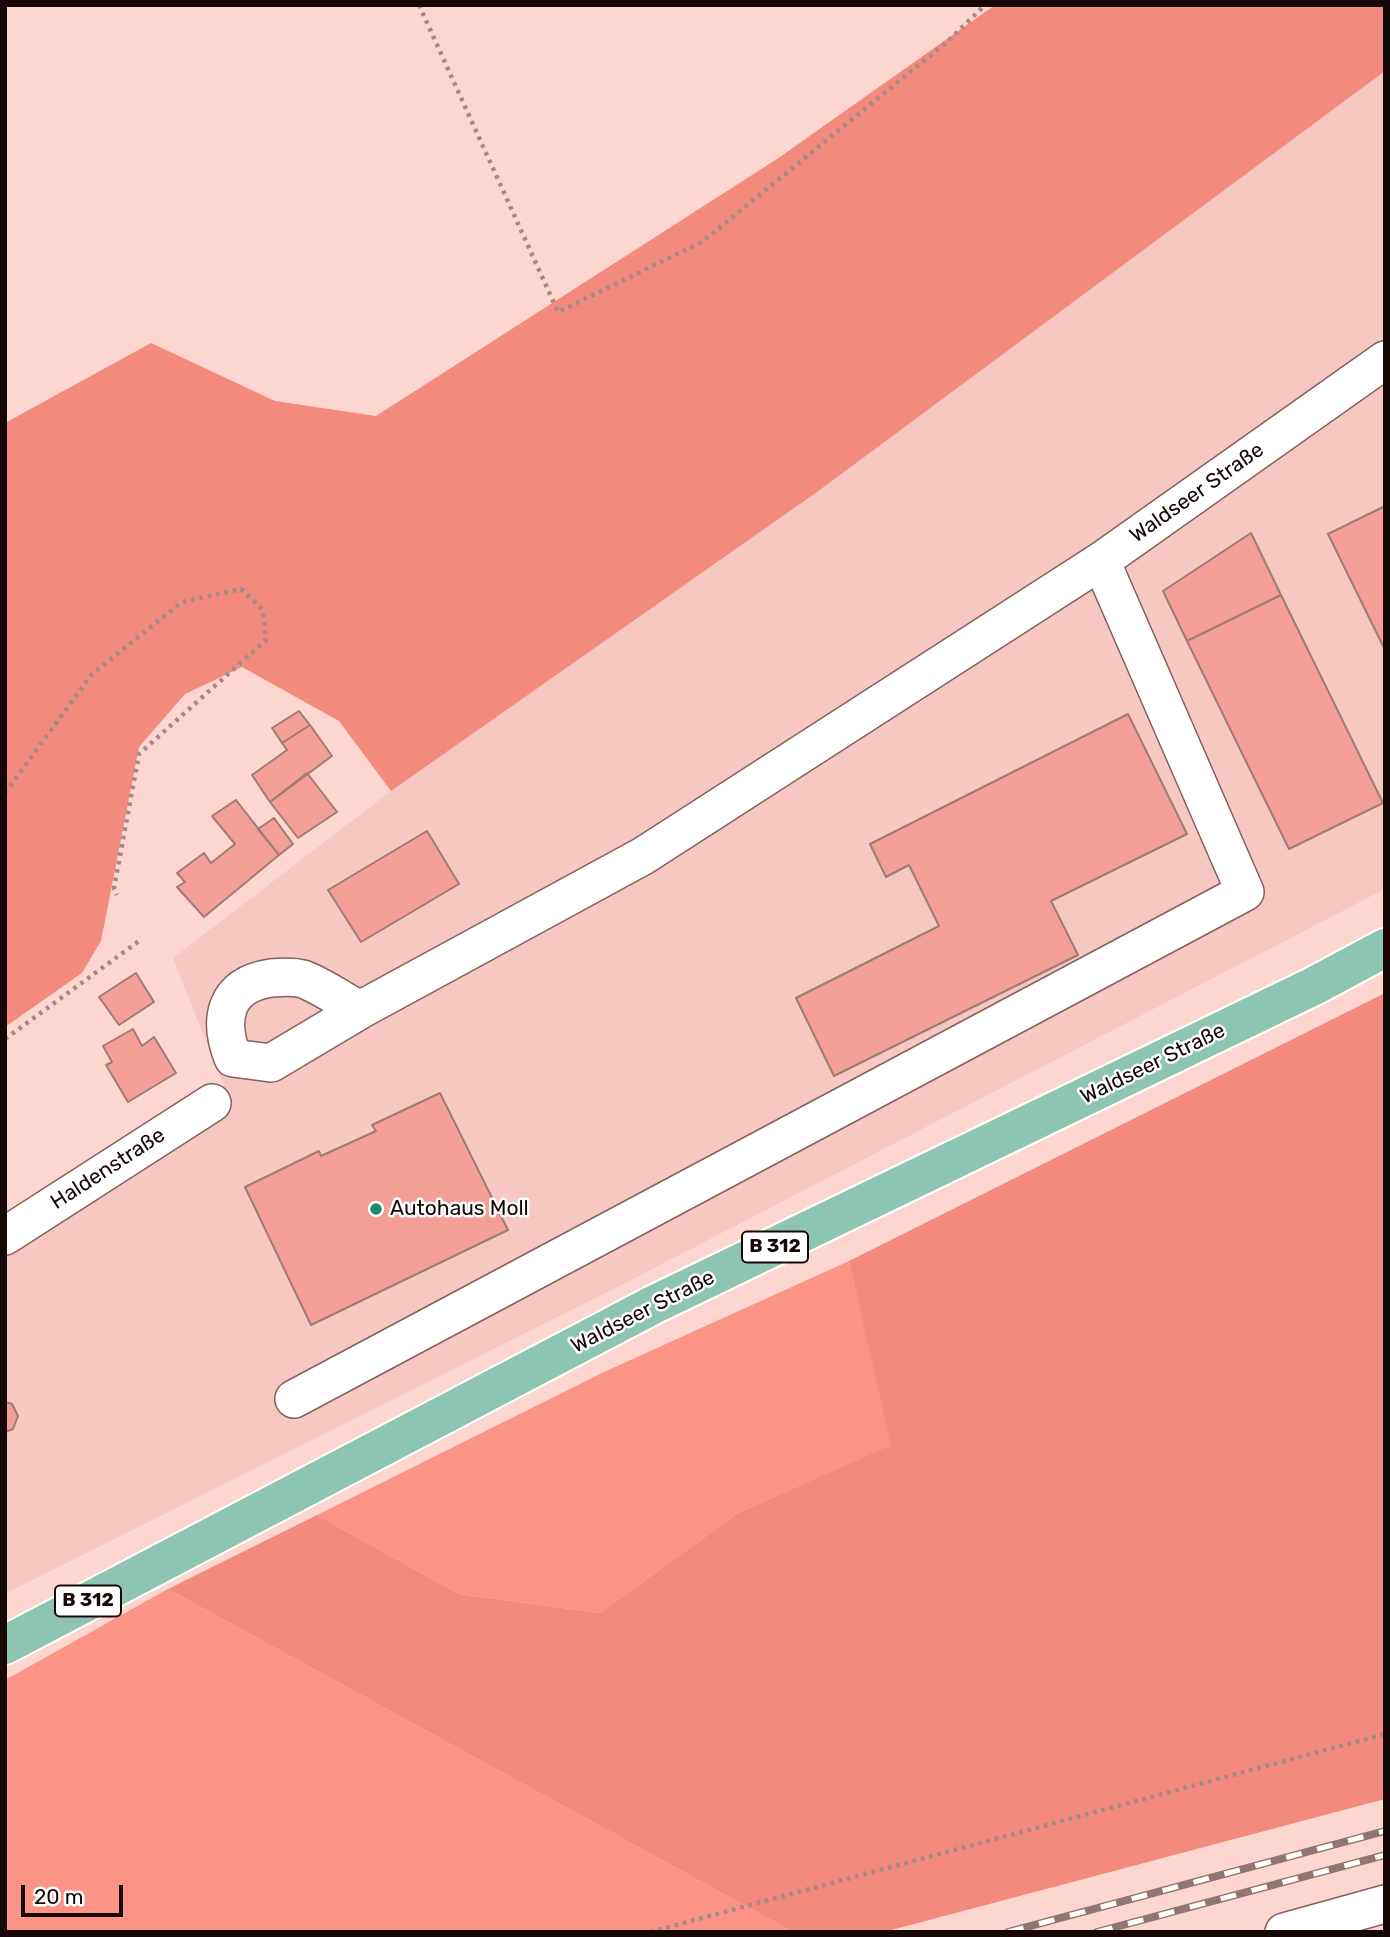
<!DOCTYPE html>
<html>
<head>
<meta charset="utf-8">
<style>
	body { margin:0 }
	#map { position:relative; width:1390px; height:1937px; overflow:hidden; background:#fed6d0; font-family:Rubik,sans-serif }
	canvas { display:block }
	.frame { position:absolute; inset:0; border:7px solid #150807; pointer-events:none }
	.scale { position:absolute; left:21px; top:1885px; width:102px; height:32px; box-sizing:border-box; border:4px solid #150807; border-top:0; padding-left:9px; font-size:21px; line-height:24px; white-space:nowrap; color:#150807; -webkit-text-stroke:5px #fff; paint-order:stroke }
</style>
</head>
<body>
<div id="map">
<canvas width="1390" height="1937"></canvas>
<div class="frame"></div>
<div class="scale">20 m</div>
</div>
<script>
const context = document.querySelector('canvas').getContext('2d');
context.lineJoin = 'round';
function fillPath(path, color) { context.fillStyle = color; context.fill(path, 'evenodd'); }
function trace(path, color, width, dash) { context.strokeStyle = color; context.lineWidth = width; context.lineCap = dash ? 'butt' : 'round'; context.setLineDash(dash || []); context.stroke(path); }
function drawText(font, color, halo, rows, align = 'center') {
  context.font = font + ' Rubik,sans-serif'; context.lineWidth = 5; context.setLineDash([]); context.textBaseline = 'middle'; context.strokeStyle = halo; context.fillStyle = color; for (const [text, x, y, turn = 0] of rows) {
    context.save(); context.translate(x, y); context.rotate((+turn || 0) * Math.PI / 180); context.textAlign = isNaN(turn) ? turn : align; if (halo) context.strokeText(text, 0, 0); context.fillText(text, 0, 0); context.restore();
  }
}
fillPath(new Path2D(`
	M1385 71V889L631 1280 5 1594V1249L231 1105 173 958 391 791 817 492Z`), '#f7c7c1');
fillPath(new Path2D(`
	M849 1261 892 1445 738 1513 600 1613 459 1594 317 1515 604 1372Z
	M168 1589 793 1932H5V1680Z`), '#fc9387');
fillPath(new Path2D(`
	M995 5H1385V71L817 492 391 791 339 721 242 667 185 694 139 747 101 941 82 973 5 1027V423L151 343 275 401 376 416 777 159Z
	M1385 993V1799L884 1932H793L168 1589 317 1515 459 1594 600 1613 738 1513 891 1445 849 1261Z`), '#f28a7e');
const building = new Path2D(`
	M1385 506V650L1328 534Z
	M1251 533 1281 595 1187 641 1163 591Z
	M1281 595 1383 803 1289 849 1187 641Z
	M299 711 310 725 282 743 272 728Z
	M1128 714 1187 834 1051 901 1078 955 834 1076 796 998 939 926 909 865 886 877 870 844Z
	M310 725 332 756 270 802 252 775 287 750 282 743Z
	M307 773 337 812 298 838 270 802Z
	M236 800 279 855 204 917 177 887 185 882 177 873 204 853 211 863 235 844 212 816Z
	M274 818 293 844 279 855 258 829Z
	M427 831 459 884 361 942 328 890Z
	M136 973 154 1002 119 1025 99 997Z
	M133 1029 142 1046 154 1037 176 1073 128 1102 106 1065 112 1062 103 1046Z
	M440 1093 508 1230 311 1325 245 1187 319 1151 321 1156 376 1131 372 1125Z
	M5 1402 12 1404 18 1416 13 1429 5 1432Z`);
fillPath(building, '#f49f95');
trace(building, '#9f7b76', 2);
const minor = new Path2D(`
	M360 1010C341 1000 322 986 303 979 292 976 281 977 271 978 224 985 218 1020 233 1058L271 1063 360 1010 643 856 1101 561 1385 360
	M5 1236 212 1103
	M294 1399 1245 892 1101 561
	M1284 1932 1385 1904`);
const major = new Path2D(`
	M5 1645 653 1305 1314 986 1385 948`);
trace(minor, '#83615d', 40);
trace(major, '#fff', 42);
trace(new Path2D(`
	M419 5 558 312 702 242 948 41 985 5
	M5 793 92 674 182 602 241 589 263 610 266 640 139 754 114 888 117 895
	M5 1039 139 941
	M650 1932 1385 1734`), '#a68884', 4.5, [3.5, 5]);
trace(minor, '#fff', 37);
trace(major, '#8ec4b2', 38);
const rail = new Path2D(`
	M1008 1932 1385 1831
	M1097 1932 1385 1855`);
trace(rail, '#907571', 8);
trace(rail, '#fff', 5, [16]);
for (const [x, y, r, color] of [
	[376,1209,7,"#1a8c6d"]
]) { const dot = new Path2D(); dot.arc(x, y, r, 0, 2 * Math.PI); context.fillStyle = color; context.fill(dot); trace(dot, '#fff', 2.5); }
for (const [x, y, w] of [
	[775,1247,66],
	[88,1601,66]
]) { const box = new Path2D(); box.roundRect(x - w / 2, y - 15.5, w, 31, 5); context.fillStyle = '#fff'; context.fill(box); trace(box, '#150807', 2); }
drawText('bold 19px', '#150807', null, [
	["B 312",775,1247],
	["B 312",88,1601]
]);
drawText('21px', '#150807', '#fff', [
	["Waldseer Straße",1197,493,-35],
	["Waldseer Straße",1153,1064,-26],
	["Haldenstraße",108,1169,-33],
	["Waldseer Straße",643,1312,-27]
]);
drawText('21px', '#150807', '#fff', [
	["Autohaus Moll",390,1209]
], 'left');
</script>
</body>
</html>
